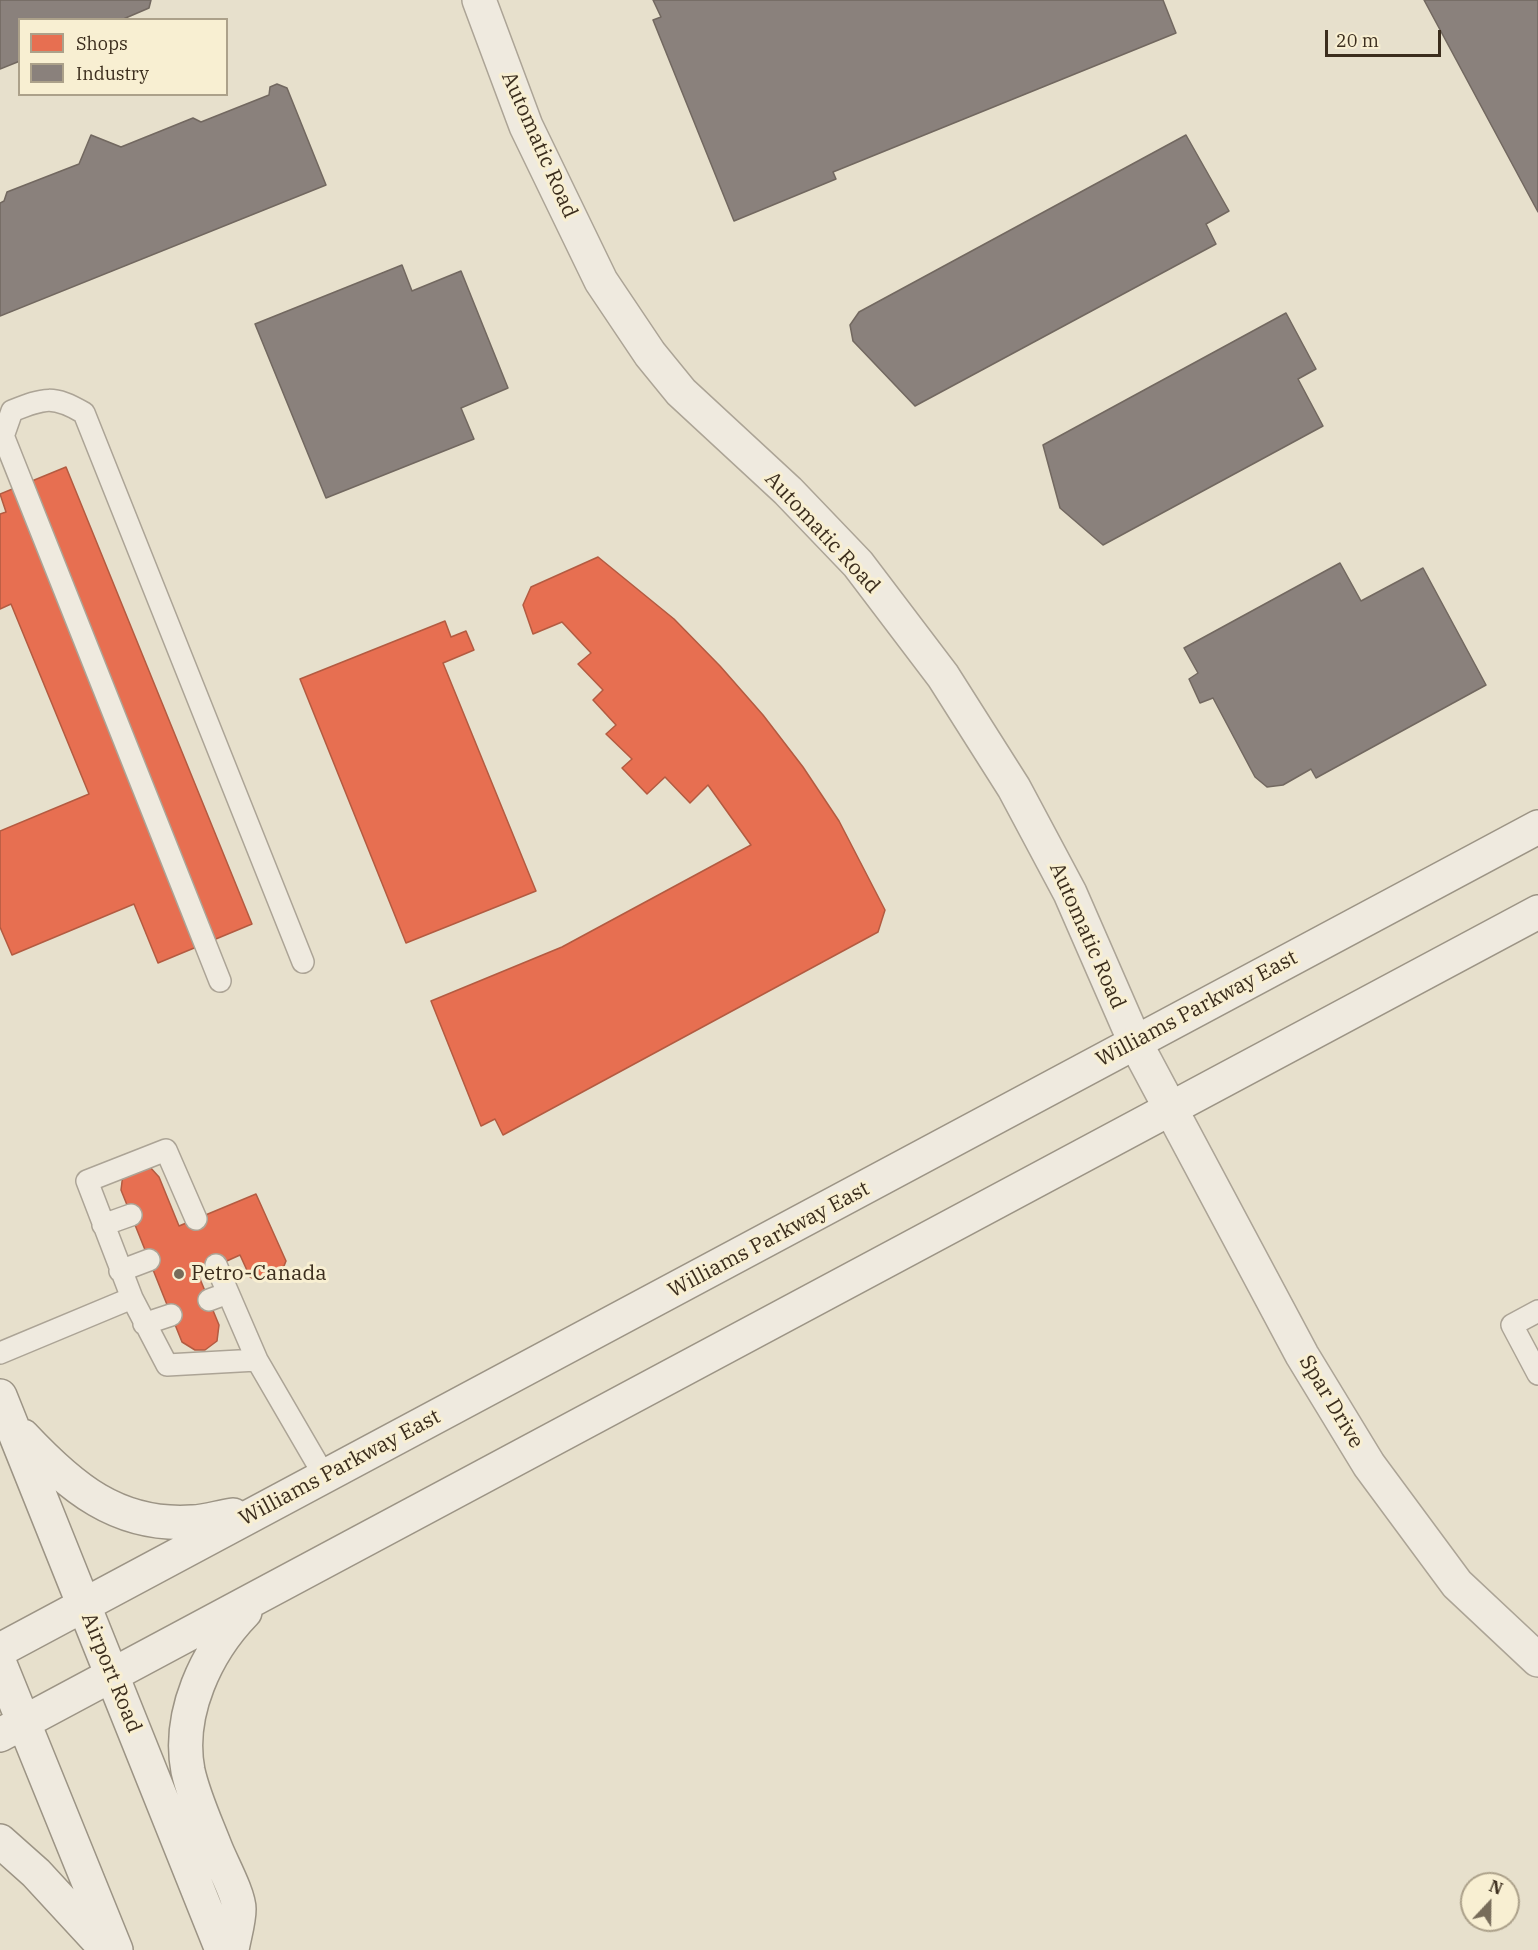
<!DOCTYPE html>
<html>
<head>
<meta charset="utf-8">
<style>
	body { margin:0 }
	#map { position:relative; width:1538px; height:1950px; overflow:hidden; background:#e7e0cc; font-family:"IBM Plex Serif",serif }
	canvas { display:block }
	.legend { position:absolute; left:18px; top:18px; width:210px; height:78px; box-sizing:border-box; background:#f8efd2; border:2px solid #aca18a; margin:0; padding:8px 10px; list-style:none; font-size:18px; color:#3b2d1d }
	.legend li { display:flex; align-items:center; gap:12px; height:30px }
	.legend b { width:30px; border:2px solid #aca18a }
	.north { position:absolute; left:1460px; top:1872px; width:60px; height:60px; box-sizing:border-box; background:#f8efd2; border:2px solid #aca18a; border-radius:50%; rotate:22deg; font-size:16px; font-weight:700; line-height:24px; text-align:center; color:#3b2d1d }
	.north::after { content:''; display:block; margin:auto; width:21px; height:27px; background:#776c5a; clip-path:polygon(50% 0,100% 100%,50% 72%,0 100%) }
	.scale { position:absolute; left:1325px; top:30px; width:116px; height:27px; box-sizing:border-box; border:3px solid #3b2d1d; border-top:0; padding-left:8px; font-size:18px; line-height:21px; white-space:nowrap; color:#3b2d1d; -webkit-text-stroke:4px #f8efd2; paint-order:stroke }
</style>
</head>
<body>
<div id="map">
<canvas width="1538" height="1950"></canvas>
<ul class="legend">
<li><b style="height:16px;background:#e76f51"></b>Shops</li>
<li><b style="height:16px;background:#8a817c"></b>Industry</li>
</ul>
<div class="north">N</div>
<div class="scale">20 m</div>
</div>
<script>
const context = document.querySelector('canvas').getContext('2d');
context.lineJoin = 'round';
function fillPath(path, color) { context.fillStyle = color; context.fill(path, 'evenodd'); }
function trace(path, color, width, dash) { context.strokeStyle = color; context.lineWidth = width; context.lineCap = dash ? 'butt' : 'round'; context.setLineDash(dash || []); context.stroke(path); }
function drawText(font, color, halo, rows, align = 'center') {
  context.font = font + ' "IBM Plex Serif",serif'; context.lineWidth = 6; context.setLineDash([]); context.textBaseline = 'middle'; context.strokeStyle = halo; context.fillStyle = color; for (const [text, x, y, turn = 0] of rows) {
    context.save(); context.translate(x, y); context.rotate((+turn || 0) * Math.PI / 180); context.textAlign = isNaN(turn) ? turn : align; if (halo) context.strokeText(text, 0, 0); context.fillText(text, 0, 0); context.restore();
  }
}
const shops = new Path2D(`
	M66 467 252 924 158 963 134 904 12 955 0 927V831L89 794 11 604 0 609V514L6 512 0 494Z
	M598 557 674 619 720 666 763 715 803 767 839 821 885 910 878 932 503 1135 495 1119 481 1126 431 1001 562 947 751 845 708 785 690 803 665 777 647 794 622 768 632 759 606 734 616 725 593 700 603 690 578 664 591 653 562 622 533 634 523 605 531 587Z
	M445 621 451 637 466 631 474 650 443 663 536 891 406 943 300 679Z
	M149 1166 159 1177 179 1226 256 1194 286 1261 284 1266 255 1279 250 1277 240 1255 198 1274 219 1325 217 1341 205 1350H195L182 1342 121 1190 123 1174Z`);
fillPath(shops, '#e76f51');
trace(shops, '#b35b41', 1.5);
const industry = new Path2D(`
	M0 0H151L149 8 121 20H20V61L0 69Z
	M653 0H1163L1176 33 833 172 836 179 734 221 653 20 661 17Z
	M1424 0H1538V212Z
	M277 84 287 88 326 185 0 316V203L4 201 7 192 79 164 91 135 121 147 193 118 201 122 269 95 270 87Z
	M1186 135 1229 211 1206 224 1216 244 915 406 853 341 850 325 859 312Z
	M402 265 412 291 461 271 508 388 461 408 474 439 326 498 255 324Z
	M1286 313 1316 369 1298 379 1323 426 1103 545 1060 508 1043 445Z
	M1340 563 1361 601 1423 568 1486 685 1316 778 1311 769 1283 785 1267 787 1255 777 1213 698 1200 703 1189 679 1198 673 1184 648Z`);
fillPath(industry, '#8a817c');
trace(industry, '#726860', 1.5);
const lane = new Path2D(`
	M4 438 220 981
	M0 445 12 411C45 398 53 395 84 413L303 962
	M103 1225 131 1215
	M216 1265 257 1360
	M120 1271 149 1260
	M132 1298 87 1181 166 1150 196 1219
	M209 1300 228 1293
	M1538 1311 1512 1325 1538 1374
	M144 1324 171 1315
	M0 1353 132 1298 167 1365 257 1360 325 1477`);
const street = new Path2D(`
	M479 0 526 126 601 281 650 354 681 392 788 491 858 564 943 676 1014 788 1070 893 1135 1042 1302 1355 1369 1465 1457 1584 1538 1660`);
const secondary = new Path2D(`
	M0 1396 222 1950
	M23 1436C71 1487 117 1527 192 1522 205 1522 219 1517 233 1515
	M0 1650 1538 827
	M0 1664 116 1950
	M0 1735 1538 912
	M0 1841 36 1873 107 1950
	M232 1950C234 1937 239 1922 239 1909 239 1895 222 1864 216 1849 206 1823 194 1798 188 1771 177 1714 206 1652 245 1612`);
trace(lane, '#aca496', 24);
trace(street, '#aca496', 36);
trace(secondary, '#9c9485', 36);
trace(lane, '#efeadf', 21);
trace(street, '#efeadf', 33);
trace(secondary, '#efeadf', 33);
for (const [x, y, r, color] of [
	[179,1274,6,"#776c5a"]
]) { const dot = new Path2D(); dot.arc(x, y, r, 0, 2 * Math.PI); context.fillStyle = color; context.fill(dot); trace(dot, '#f8efd2', 2); }
drawText('21px', '#3b2d1d', '#f8efd2', [
	["Automatic Road",539,145,66],
	["Automatic Road",822,533,47],
	["Automatic Road",1087,936,66],
	["Williams Parkway East",1197,1009,-28],
	["Williams Parkway East",769,1240,-28],
	["Spar Drive",1331,1402,59],
	["Williams Parkway East",340,1468,-28],
	["Airport Road",111,1673,68]
]);
drawText('21px', '#3b2d1d', '#f8efd2', [
	["Petro-Canada",191,1274]
], 'left');
</script>
</body>
</html>
